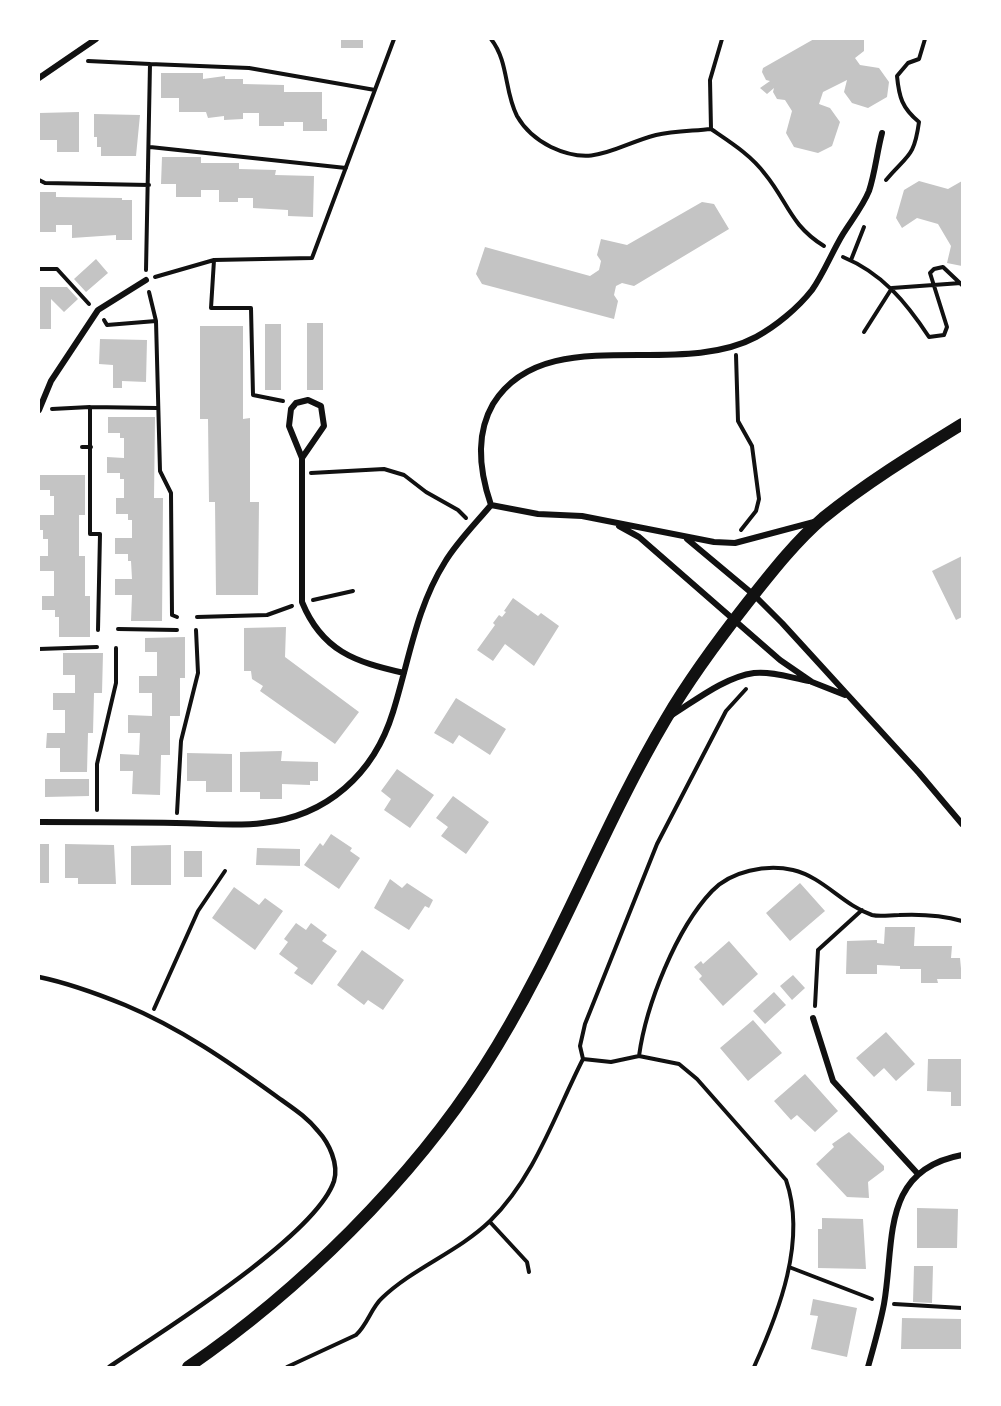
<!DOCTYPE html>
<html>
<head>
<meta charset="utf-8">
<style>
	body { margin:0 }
	#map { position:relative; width:1001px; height:1406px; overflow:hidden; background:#fff; font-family:"Space Grotesk",sans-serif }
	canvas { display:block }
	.frame { position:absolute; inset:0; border:40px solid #fff; pointer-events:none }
</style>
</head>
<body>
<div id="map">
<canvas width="1001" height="1406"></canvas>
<div class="frame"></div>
</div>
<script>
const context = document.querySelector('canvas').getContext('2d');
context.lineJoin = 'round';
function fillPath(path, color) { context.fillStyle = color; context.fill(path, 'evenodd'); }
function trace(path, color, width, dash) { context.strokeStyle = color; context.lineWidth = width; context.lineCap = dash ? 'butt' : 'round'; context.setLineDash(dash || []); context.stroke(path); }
fillPath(new Path2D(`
	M341 39H363V48H341Z
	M814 39H864V51L855 58 860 65 879 68 889 82 887 97 868 108 852 103 844 92 847 80 823 92 819 104 830 108 840 122 832 146 818 153 794 147 786 133 792 111 785 100 777 99 773 92 774 88 767 94 760 88 770 81 766 80 762 72 763 68Z
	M161 73H203V79L225 76V79H243V84L284 85V92H322V119H327V131H303V122H284V126H259V113H243V119L224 120V116L208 118 206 112H179V98H161Z
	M79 112V152H57V140H39V113Z
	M94 114 140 115 136 156H101V147H97V137H94Z
	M162 157H201V163H239V169L276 170 275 175 314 176 313 217 288 216V210L253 208V198H238V202H219V190H201V197H176V184H161Z
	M919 181 948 189 962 181V266L947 263 951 246 938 224 917 218 902 228 896 218 904 190Z
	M39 192H56V197L122 198V200H132V240H116V235L72 238V225H56V232H39Z
	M702 202 714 204 729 229 634 286 622 283 616 286 614 295 618 301 614 319 482 284 476 274 485 247 590 276 599 270 601 261 597 255 601 239 627 245Z
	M96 259 108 273 86 292 74 279Z
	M39 287H67L78 299 64 312 51 299V329H39Z
	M307 323H323V390H307Z
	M265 324H281V390H265Z
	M200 326H243V419L250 418V502H259L258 595H216L215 502H209L208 419H200Z
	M100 339 147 340 146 382 122 381V388H113V365L99 364Z
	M108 417H155L154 498H163L162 621H131L132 595H115V579H132L131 561H128V554H115V538H132V520H128V514H116V498H124V479H120V473H107V457L124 458V438H120V433H108Z
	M39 475H85V515H79V556H85V596H90V637H59V617H55V610H42V596H54V571H39V556H48V539H43V530H39V515H54V496H50V490H39Z
	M962 556V617L956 620 932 571Z
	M513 598 538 616 541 613 559 626 534 666 505 644 493 661 477 650 495 625 493 623 499 615 502 617 506 612 504 611Z
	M286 627 285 657 359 712 335 744 260 691 263 686 252 679 251 671H244V628Z
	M185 637V678H180V716H170V755H161L160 795 132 794 133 771H120V754L139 755 140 733H128V715L152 716V693H139V676H157V652H145V638Z
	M63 653H103L102 693H94L93 733H88L87 772H60V748H46L47 733H65V710H53V693H75V675H63Z
	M456 698 506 729 490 755 459 735 453 744 434 733Z
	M282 751 281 761 318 762V781H310V785L282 784V799H260V792H240V752Z
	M187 753 232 754V792H206V781H187Z
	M397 769 434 795 410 828 384 810 391 799 381 791Z
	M45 779H89V796L45 797Z
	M453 796 489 822 466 854 441 836 448 827 436 818Z
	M331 834 352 848 350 851 360 858 339 889 304 865 320 843 323 846Z
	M39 844H49V883H39Z
	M65 844 114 845 116 884H78V878H65Z
	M171 845V885H131V846Z
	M257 848 300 849V866L256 865Z
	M184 851H202V877H184Z
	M390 879 402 888 407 883 433 900 429 908 425 906 409 930 374 908Z
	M800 883 825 911 790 941 766 913Z
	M234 887 259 905 265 898 283 911 255 950 212 918Z
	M296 923 306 930 311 923 327 935 322 941 337 951 312 985 294 973 298 968 279 954 288 942 284 939Z
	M885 927H915L914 946H952L951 958H960L962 979H937L938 983H921V969H900V966L877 965V974H846L847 941 877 940V943L884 944Z
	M729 941 758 974 723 1006 699 979 702 976 694 967 701 961 703 964Z
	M362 950 404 980 383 1010 368 1000 364 1005 337 985Z
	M793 975 805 988 792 1000 780 986Z
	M774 992 786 1005 765 1024 753 1011Z
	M753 1020 782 1053 748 1081 720 1048Z
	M886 1032 915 1064 896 1081 884 1068 874 1077 856 1058Z
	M928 1059H962V1106H951V1092L927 1091Z
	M805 1074 838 1111 815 1132 797 1115 791 1120 774 1101Z
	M849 1132 884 1166V1170L868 1182 869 1198 847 1197 816 1164 834 1147 832 1144Z
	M917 1208 958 1209 957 1248H917Z
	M822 1218 863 1219 866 1269 818 1268V1229H822Z
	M914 1266H933L932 1303 913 1302Z
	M813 1299 857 1308 847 1357 811 1349 818 1316 810 1315Z
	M902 1318 962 1319V1349H901Z`), '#c4c4c4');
trace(new Path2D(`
	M491 39C509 62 504 91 517 116 525 130 537 140 551 147 595 168 614 146 656 135 673 131 693 131 711 129 730 142 751 155 765 174 788 202 790 225 824 246
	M88 61 150 64 146 270
	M150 64 249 68 375 90
	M711 129 710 80 722 39
	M150 147 346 168
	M39 180 45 183 149 185
	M886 180C908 154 914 158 919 122 902 108 899 97 897 76L908 63 919 59 925 39
	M843 257C882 273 906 302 929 337L944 335 947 327 930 273 934 269 943 267 962 285
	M851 260 864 227
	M39 269H57L89 304
	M155 277 214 260
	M149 292 156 321 160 471 171 493 172 615 177 617
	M104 320 107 325 156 321
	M864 332 892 288 961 283
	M736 355 738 421 752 446 759 499 756 511 741 530
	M283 401 253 395 251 308H211L214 260 312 258 394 39
	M90 407 157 408
	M52 409 90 407V534H100L98 630
	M82 447H91
	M311 473 384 469 404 475 426 492 458 510 466 518
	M313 600 353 591
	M197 617 267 615 292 606
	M118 629 177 630
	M39 649 97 647
	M746 689 726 711 657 844 585 1024 580 1046 583 1059 611 1062 639 1056 679 1064 697 1079 786 1180C807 1240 779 1312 754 1367
	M97 810V764L116 683V648
	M177 813 181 741 198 673 196 630
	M815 1006 818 950 862 910
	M154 1009 198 911 225 871
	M639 1056C646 1005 676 929 712 891 731 871 766 864 793 870 823 877 843 905 872 915 880 917 890 915 899 915 920 914 941 915 962 921
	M490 1222 527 1262 529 1272
	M789 1267 872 1299
	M894 1304 962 1308
	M287 1367 356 1335C368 1324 371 1308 382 1298 413 1268 458 1252 490 1221 535 1177 555 1114 583 1059`), '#111', 4);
trace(new Path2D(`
	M39 977C68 983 98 994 125 1005 180 1028 229 1062 276 1096 291 1107 306 1116 318 1131 329 1143 339 1164 334 1181 316 1236 161 1332 109 1367`), '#111', 4.5);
trace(new Path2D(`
	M39 78 96 39
	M39 410 51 381 98 310 146 280
	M302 458 324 426 321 406 308 400 296 403 291 409 289 426 302 458V602C322 651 355 662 404 673
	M491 505C480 473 475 435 493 404 545 320 676 380 756 337 776 326 798 308 812 290 824 273 832 252 843 234 851 221 863 206 869 191 875 173 877 152 882 133
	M491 505 538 514 582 516 714 542 735 543 814 522
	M619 526 639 537 780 660 812 682 845 695
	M687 539 754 595 782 623 919 773 962 824
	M672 715C696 700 725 677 754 673 772 671 792 678 809 681
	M39 822C85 822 130 822 176 823 204 823 234 827 263 823 327 816 374 774 393 712 409 661 416 608 445 562 457 542 476 523 491 505
	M813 1018 833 1081 918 1174
	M868 1367C874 1346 880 1325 884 1304 895 1242 880 1170 962 1155`), '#111', 6);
trace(new Path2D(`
	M188 1367C299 1291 412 1180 484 1067 555 957 599 832 666 719 690 678 719 639 748 602 771 573 795 542 823 518 866 483 915 453 962 424`), '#111', 12);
</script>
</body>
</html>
